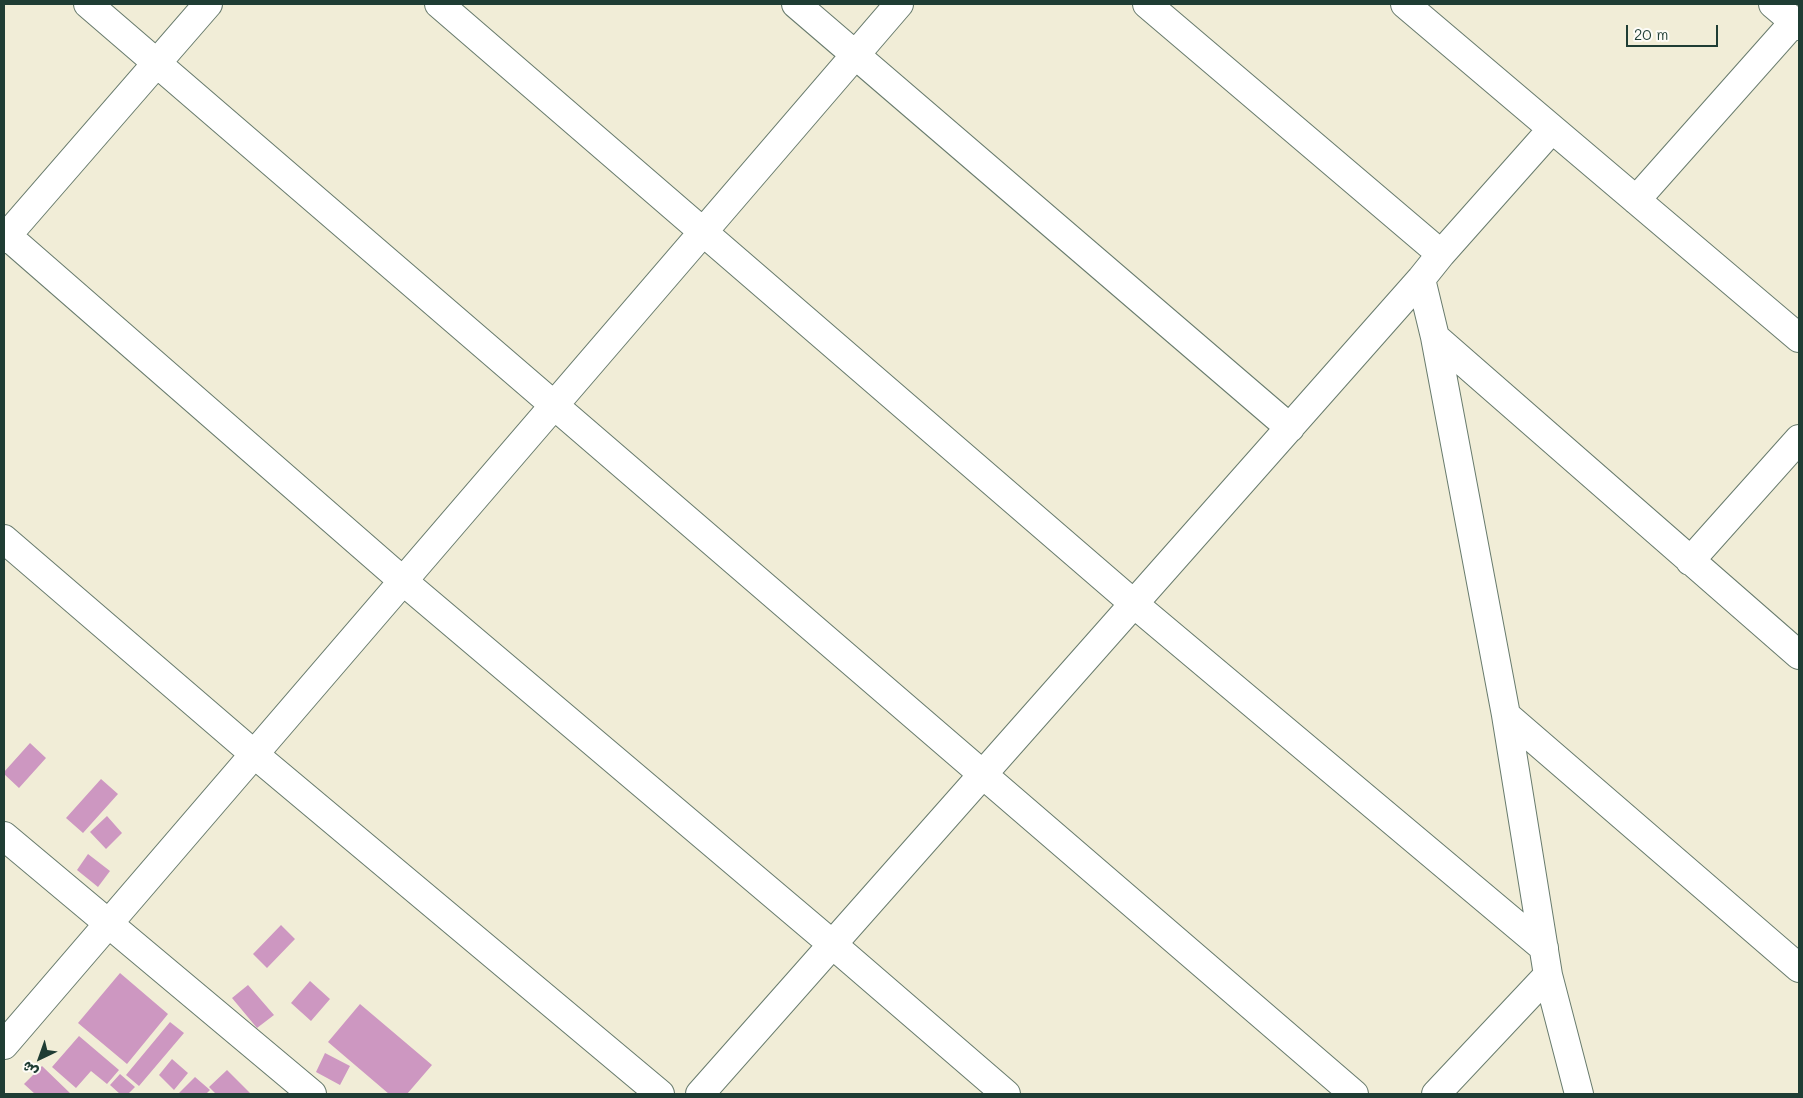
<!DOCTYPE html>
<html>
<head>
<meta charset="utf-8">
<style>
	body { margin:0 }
	#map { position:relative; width:1803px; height:1098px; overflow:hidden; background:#f1edd7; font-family:Mali,"Playpen Sans Arabic",sans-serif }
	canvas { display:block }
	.frame { position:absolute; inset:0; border:5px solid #1f3d34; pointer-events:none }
	.north { position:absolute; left:15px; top:1033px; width:50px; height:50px; -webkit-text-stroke:4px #fdfcf7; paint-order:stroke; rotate:222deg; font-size:14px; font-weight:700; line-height:20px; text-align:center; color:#1f3d34 }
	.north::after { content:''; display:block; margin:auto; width:18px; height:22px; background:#1f3d34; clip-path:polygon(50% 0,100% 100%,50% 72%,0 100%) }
	.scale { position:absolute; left:1626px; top:25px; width:92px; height:22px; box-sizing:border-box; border:2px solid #1f3d34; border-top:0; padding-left:6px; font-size:15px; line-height:18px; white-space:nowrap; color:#1f3d34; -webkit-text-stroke:4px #fdfcf7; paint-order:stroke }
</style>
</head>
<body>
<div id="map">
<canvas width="1803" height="1098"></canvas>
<div class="frame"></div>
<div class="north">ش</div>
<div class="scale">20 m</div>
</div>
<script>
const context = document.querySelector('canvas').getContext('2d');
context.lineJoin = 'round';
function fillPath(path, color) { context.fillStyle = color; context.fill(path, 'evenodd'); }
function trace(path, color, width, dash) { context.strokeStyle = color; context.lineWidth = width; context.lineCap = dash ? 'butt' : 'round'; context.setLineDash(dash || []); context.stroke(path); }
fillPath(new Path2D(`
	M30 743 46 758 19 788 4 774V772Z
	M101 779 118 794 83 833 66 818Z
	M107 816 122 833 106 849 90 832Z
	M88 854 110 871 98 887 77 870Z
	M281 925 295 939 267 968 253 954Z
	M120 973 168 1014 127 1064 78 1023Z
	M310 981 330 999 311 1021 291 1003Z
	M248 985 274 1015 257 1028 232 998Z
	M360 1004 432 1065 407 1094H389L328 1042Z
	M170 1022 184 1033 139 1086 126 1075Z
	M79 1036 119 1070 107 1084 91 1071 76 1088 52 1067Z
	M325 1053 350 1066 340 1085 316 1072Z
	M172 1059 188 1073 174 1090 159 1075Z
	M42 1066 71 1094H35L24 1084Z
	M227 1070 251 1094H216L209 1087Z
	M120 1074 135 1087 128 1094H120L110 1085Z
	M195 1077 210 1090 206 1094H178Z`), '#cd97c1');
const minor = new Path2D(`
	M88 4 1354 1094
	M439 4 1133 603 1544 948
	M796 4 1290 428
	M1147 4 1441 254
	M1405 4 1799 338
	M1773 4 1799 26
	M1636 200 1794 22
	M4 233 403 581 832 944 1006 1094
	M4 239 208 4
	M1421 279 1435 337 1506 715 1548 975 1579 1094
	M1435 337 1799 655
	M4 539 254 754 660 1094
	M1690 561 1799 439
	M1506 715 1799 968
	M4 836 312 1094
	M4 1045 899 4
	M700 1094 1421 279 1441 254 1552 129
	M1436 1094 1548 975`);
trace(minor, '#687b6d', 30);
trace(minor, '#fff', 28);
</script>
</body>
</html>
